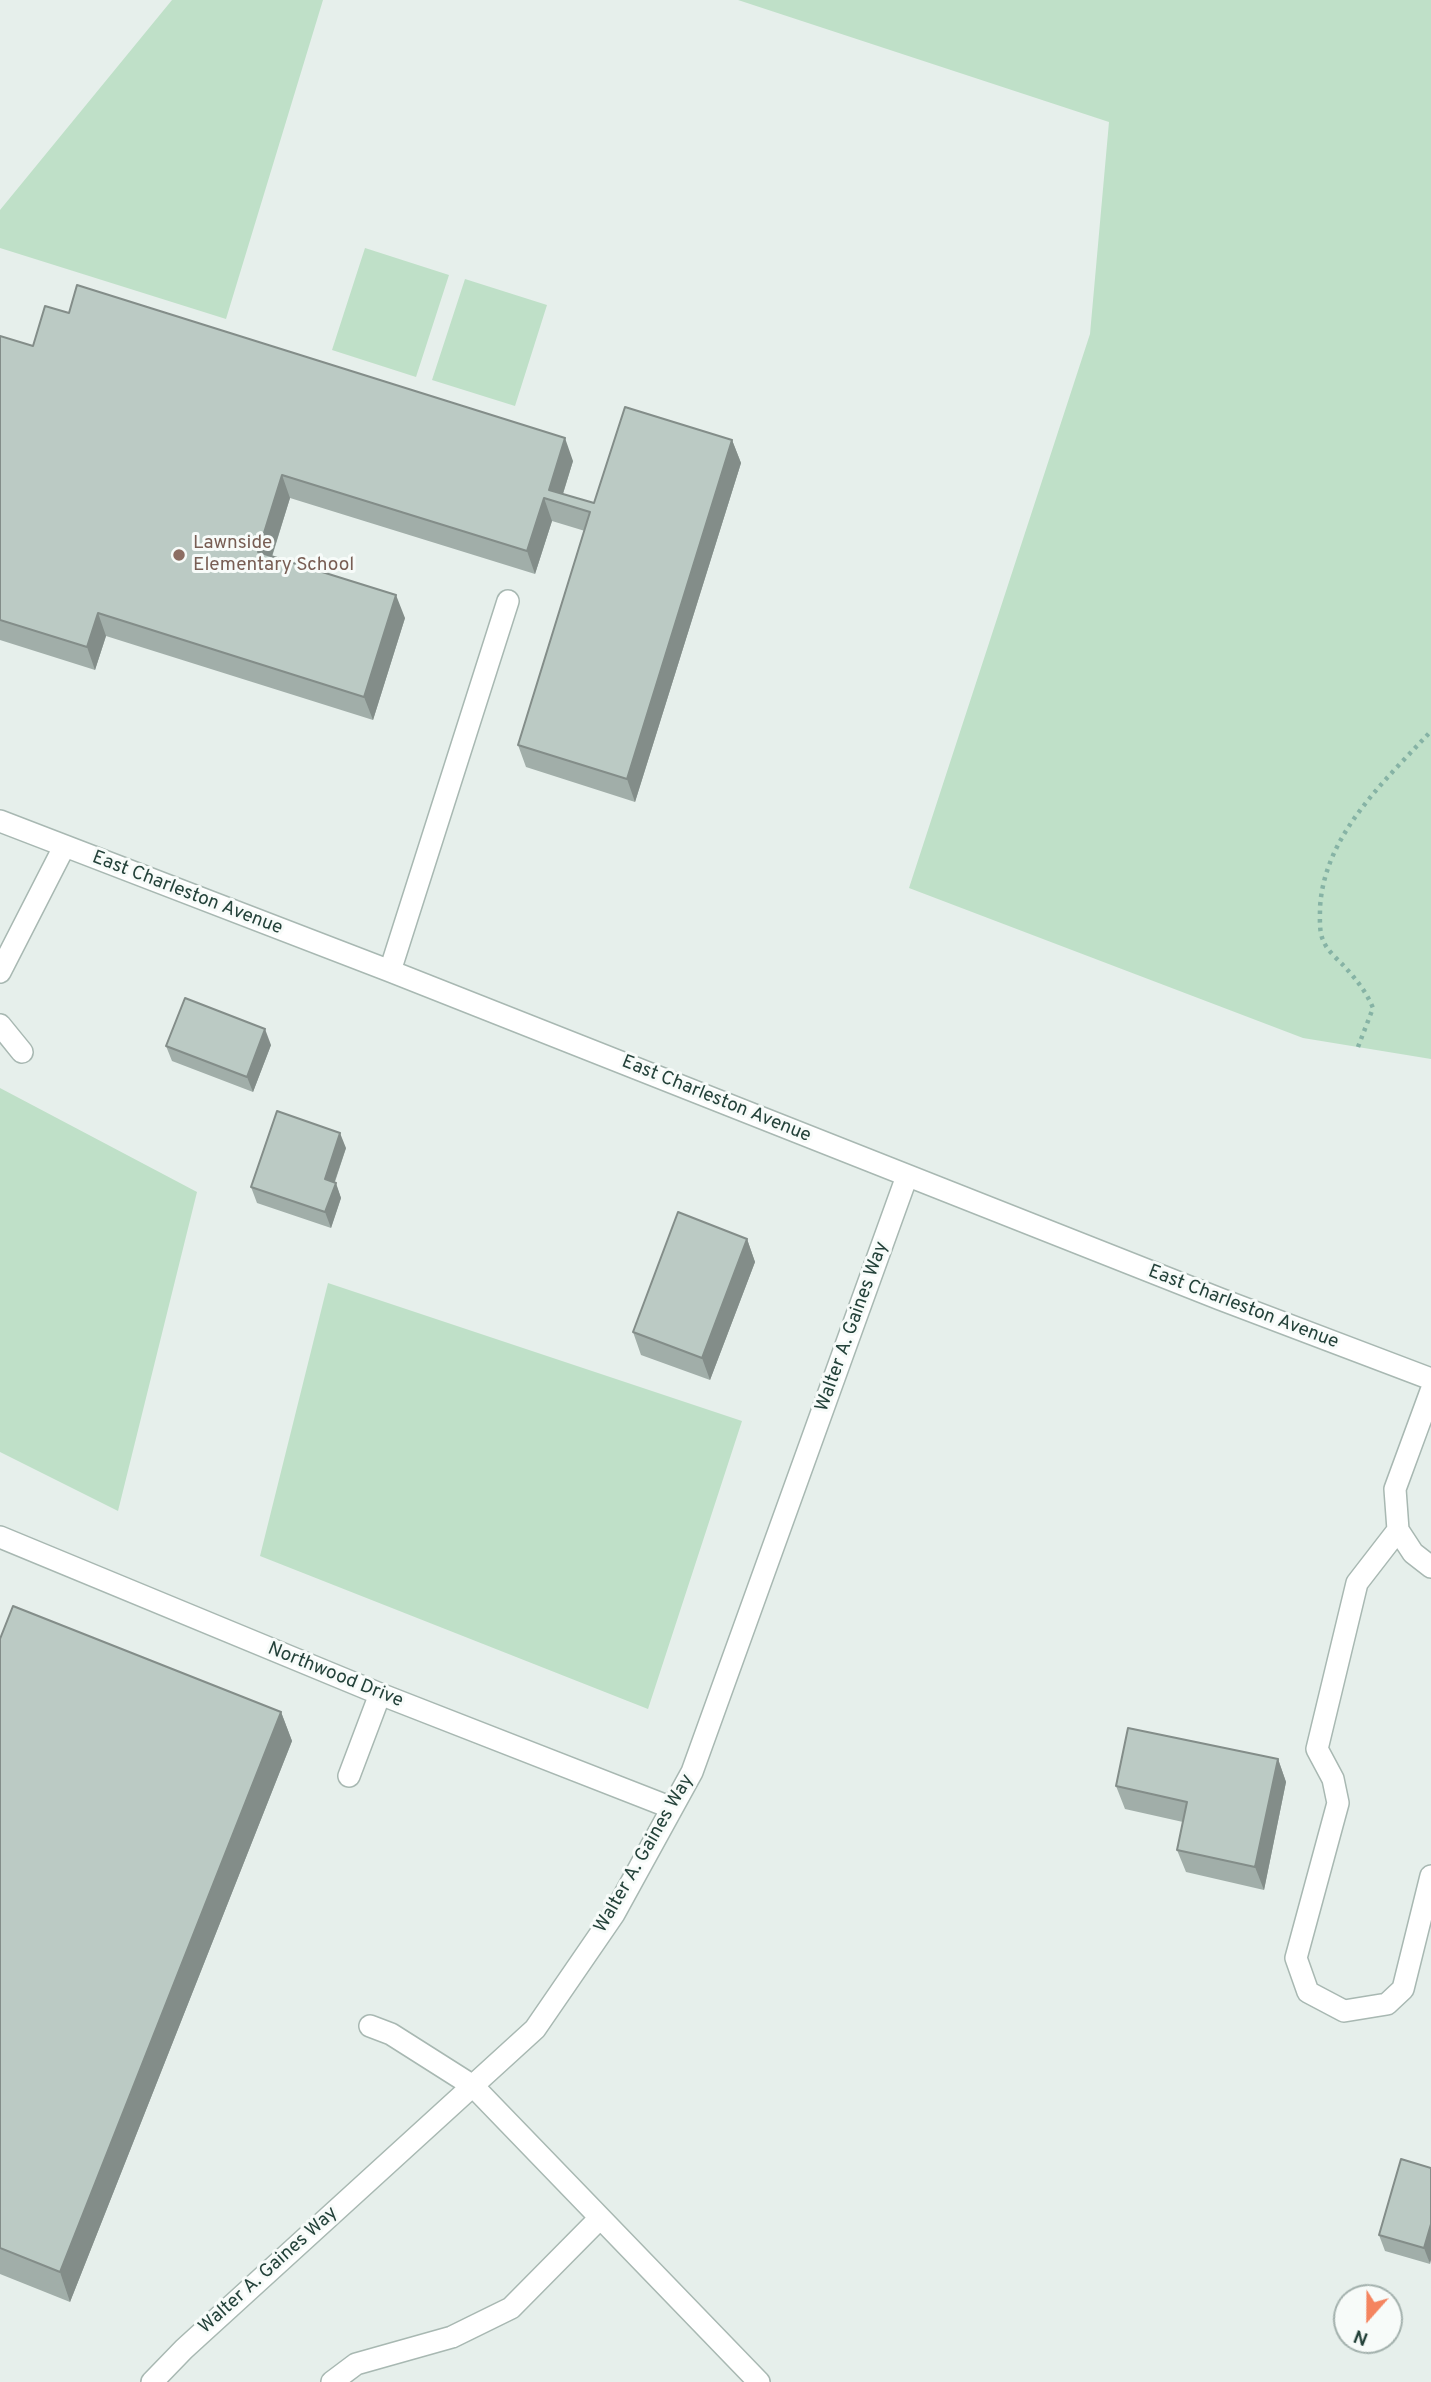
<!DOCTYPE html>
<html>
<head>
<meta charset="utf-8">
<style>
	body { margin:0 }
	#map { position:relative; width:1431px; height:2382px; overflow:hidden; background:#e6efeb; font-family:Overpass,sans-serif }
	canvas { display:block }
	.north { position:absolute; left:1333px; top:2284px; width:70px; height:70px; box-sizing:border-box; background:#f7fbf9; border:2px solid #a3b1ad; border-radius:50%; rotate:201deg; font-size:19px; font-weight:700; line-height:28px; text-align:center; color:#24423a }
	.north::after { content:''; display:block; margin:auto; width:24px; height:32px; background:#f4845f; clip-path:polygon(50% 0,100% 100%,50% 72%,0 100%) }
</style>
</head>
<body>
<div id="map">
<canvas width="1431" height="2382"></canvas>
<div class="north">N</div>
</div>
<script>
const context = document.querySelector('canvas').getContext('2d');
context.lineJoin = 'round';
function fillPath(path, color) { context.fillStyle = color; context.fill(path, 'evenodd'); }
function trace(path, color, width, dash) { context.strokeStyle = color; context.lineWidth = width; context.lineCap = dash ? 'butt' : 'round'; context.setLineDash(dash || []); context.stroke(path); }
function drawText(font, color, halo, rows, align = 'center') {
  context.font = font + ' Overpass,sans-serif'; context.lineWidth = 6; context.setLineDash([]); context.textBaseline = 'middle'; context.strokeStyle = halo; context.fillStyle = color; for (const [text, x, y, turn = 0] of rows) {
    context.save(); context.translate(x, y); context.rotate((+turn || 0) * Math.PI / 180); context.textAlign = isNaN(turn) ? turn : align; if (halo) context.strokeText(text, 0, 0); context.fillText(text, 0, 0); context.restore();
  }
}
fillPath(new Path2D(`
	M172 0H323L226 319 0 248V210Z
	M738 0H1431V1059L1303 1038 909 888 1090 334 1109 122Z
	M365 248 449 275 416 377 332 350Z
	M465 279 547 305 515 406 432 380Z
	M0 1088 197 1192 118 1511 0 1452Z
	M328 1283 742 1421 648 1709 260 1556Z`), '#bfe0c8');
const minor = new Path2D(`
	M0 821 390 971 1220 1299 1431 1379
	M390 971 508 601
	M0 972 64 847
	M0 1025 22 1052
	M1431 1391 1395 1489 1398 1530 1413 1553 1431 1567
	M1398 1530 1357 1583 1317 1749 1333 1779 1338 1803 1296 1958 1308 1992 1344 2011 1387 2004 1403 1989 1431 1876
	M0 1537 380 1694 672 1808
	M349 1776 380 1694
	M370 2026 391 2034 473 2086 759 2382
	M152 2382 184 2349 535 2029 614 1914 692 1772 907 1176
	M332 2382 356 2364 452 2337 511 2308 600 2218`);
trace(minor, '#a8b8b2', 24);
trace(new Path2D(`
	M1358 1047 1373 1008C1366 991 1355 978 1343 965 1336 958 1326 949 1323 940 1319 932 1320 917 1320 908 1324 835 1384 782 1431 731`), '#86b3a5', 4.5, [3.5, 5]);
trace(minor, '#fff', 21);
fillPath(new Path2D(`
	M69 313 573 461 563 494 594 503 732 440 741 463 635 802 526 767 518 745 585 531 552 521 535 574 290 498 272 557 405 618 373 720 106 636 95 670 0 640V336L33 346Z
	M271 1045 253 1092 172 1061 166 1046Z
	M346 1148 335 1182 341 1198 331 1228 257 1203 251 1187Z
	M747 1239 755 1262 710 1380 641 1355 633 1332Z
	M0 1639 281 1712 292 1741 70 2302 0 2274Z
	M1278 1759 1286 1782 1264 1890 1186 1872 1177 1850 1183 1822 1125 1809 1116 1786Z
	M1401 2159 1430 2264 1385 2251 1379 2235Z`), '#a1aea9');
fillPath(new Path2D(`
	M565 438 573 461 560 503 549 490Z
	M732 440 741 463 635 802 627 779Z
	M282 475 290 498 266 575 258 552Z
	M544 498 552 521 535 574 527 551Z
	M396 595 405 618 373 720 364 697Z
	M98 613 106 636 95 670 87 647Z
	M265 1029 271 1045 253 1092 247 1077Z
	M340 1133 346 1148 330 1195 325 1179Z
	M336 1183 341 1198 331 1228 325 1212Z
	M747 1239 755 1262 710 1380 702 1358Z
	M281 1712 292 1741 70 2302 60 2272Z
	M1278 1759 1286 1782 1264 1890 1255 1867Z
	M1431 2224V2260L1430 2264 1424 2248Z`), '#838d89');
const building = new Path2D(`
	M77 285 565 438 549 490 594 503 625 407 732 440 627 779 518 745 590 512 544 498 527 551 282 475 258 552 396 595 364 697 98 613 87 647 0 620V336L33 346 45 306 69 313Z
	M185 998 265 1029 247 1077 166 1046Z
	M277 1111 340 1133 325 1179 336 1183 325 1212 251 1187Z
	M678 1212 747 1239 702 1358 633 1332Z
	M13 1606 281 1712 60 2272 0 2248V1639Z
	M1128 1728 1278 1759 1255 1867 1177 1850 1187 1802 1116 1786Z
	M1401 2159 1431 2168V2224L1424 2248 1379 2235Z`);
fillPath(building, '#bbcac4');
trace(building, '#838d89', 2);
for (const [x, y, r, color] of [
	[179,555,7,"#8d6e63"]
]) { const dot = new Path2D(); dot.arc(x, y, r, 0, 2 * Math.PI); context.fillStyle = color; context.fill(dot); trace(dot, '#f7fbf9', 2.5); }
drawText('19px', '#785e54', '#f7fbf9', [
	["Lawnside",193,544],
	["Elementary School",193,566]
], 'left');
drawText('19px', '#24423a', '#f7fbf9', [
	["East Charleston Avenue",187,894,21],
	["East Charleston Avenue",716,1100,22],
	["East Charleston Avenue",1243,1308,21],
	["Walter A. Gaines Way",853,1327,-70],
	["Northwood Drive",335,1676,22],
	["Walter A. Gaines Way",645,1854,-60],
	["Walter A. Gaines Way",269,2271,-42]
]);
</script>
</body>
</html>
